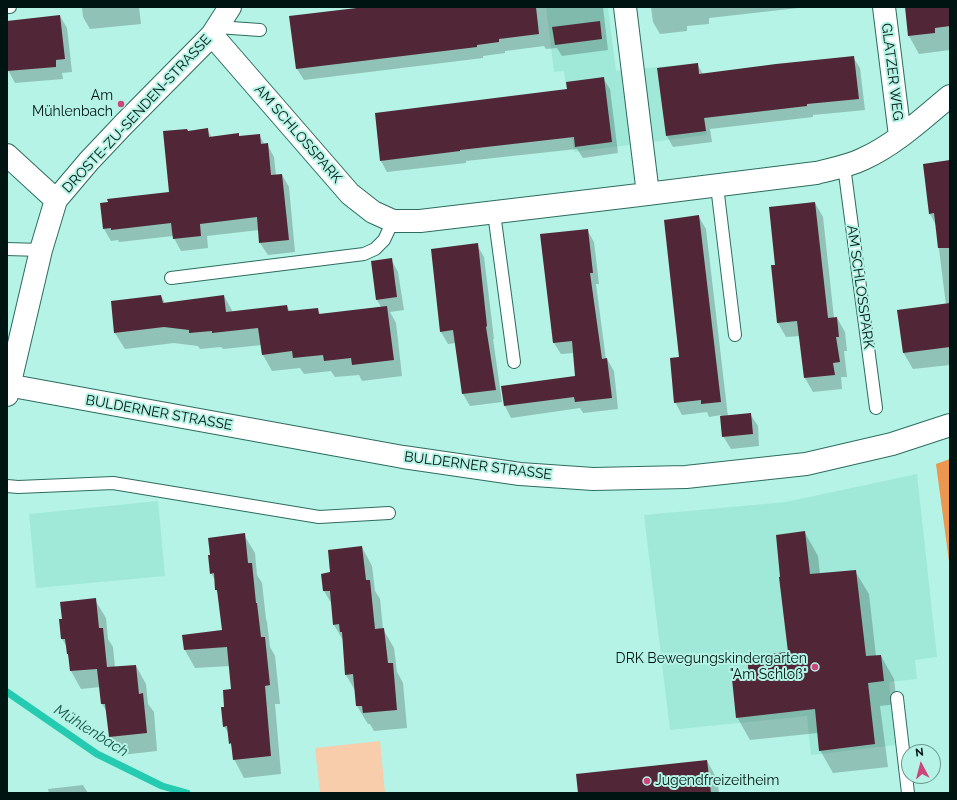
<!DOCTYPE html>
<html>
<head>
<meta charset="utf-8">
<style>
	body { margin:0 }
	#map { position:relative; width:957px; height:800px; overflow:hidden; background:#b4f3e5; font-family:Raleway,sans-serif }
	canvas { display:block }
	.frame { position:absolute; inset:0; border:8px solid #001511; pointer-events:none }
	.north { position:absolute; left:901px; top:744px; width:40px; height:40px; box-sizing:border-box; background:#b4f3e5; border:1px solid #6c9a90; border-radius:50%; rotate:353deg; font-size:11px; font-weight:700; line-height:16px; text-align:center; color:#001511 }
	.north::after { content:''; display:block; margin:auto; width:14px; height:18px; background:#ce457e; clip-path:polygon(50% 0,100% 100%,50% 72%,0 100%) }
</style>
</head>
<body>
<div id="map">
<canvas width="957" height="800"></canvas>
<div class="frame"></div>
<div class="north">N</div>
</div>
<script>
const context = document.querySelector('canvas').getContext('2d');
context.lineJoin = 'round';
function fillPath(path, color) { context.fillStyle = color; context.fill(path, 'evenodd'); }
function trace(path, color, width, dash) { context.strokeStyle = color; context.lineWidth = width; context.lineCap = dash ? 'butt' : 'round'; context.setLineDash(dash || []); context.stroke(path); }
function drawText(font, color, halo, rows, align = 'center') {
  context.font = font + ' Raleway,sans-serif'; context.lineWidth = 4; context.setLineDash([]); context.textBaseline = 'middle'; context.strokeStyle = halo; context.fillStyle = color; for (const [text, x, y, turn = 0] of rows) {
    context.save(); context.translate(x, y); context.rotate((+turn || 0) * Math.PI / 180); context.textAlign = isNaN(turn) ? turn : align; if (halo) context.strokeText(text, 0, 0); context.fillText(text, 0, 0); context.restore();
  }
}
fillPath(new Path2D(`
	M546 7H608L616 71 698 63 707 135 574 152 564 71 554 72Z
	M917 474 937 657 915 660 917 679 889 682 896 745 811 755 807 716 670 730 644 515 786 502Z
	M158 501 165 576 36 588 29 514Z`), '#a0e9d8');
fillPath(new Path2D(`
	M380 741 385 793H322L320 792 315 748Z`), '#f8cdac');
fillPath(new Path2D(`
	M950 459V569L936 464Z`), '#eb9750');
fillPath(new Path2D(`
	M82 7H139L141 24 90 29 83 17Z
	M375 7H603L608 50 562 56 557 48 546 49 544 46 505 51V53L483 56V58L304 80 297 69Z
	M651 7H807L709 18V24L687 26V31L660 34 653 22Z
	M906 7H950V50L919 54 909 36Z
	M60 16 67 28 72 72 62 73 63 79 15 83 8 70 7 62V22Z
	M853 57 860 68 865 110 813 115V117L710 129 712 142 673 147 667 136 697 64 703 74Z
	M603 78 610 89 618 153 583 158 577 149 466 161V163L387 172 381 161Z
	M207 129 212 138 238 134 240 137 259 135 265 145 267 144 274 157 276 176 282 175 289 187 295 252 268 255 260 243 259 230 207 236 208 248 181 251 174 238 173 236 119 242 118 240 111 241 104 229 171 193 188 132Z
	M950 161V365L913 369 903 352 946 305 936 225 930 214Z
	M815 203 823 217 834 318H837L845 332 847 351H844L847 377H841L842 389 813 392 805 378 800 336 786 337 778 323 772 266H776Z
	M699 217 706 229 728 417 750 414 758 426 759 446 731 449 723 436 721 415 709 417 707 412 682 415 675 402Z
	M587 230 594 242 599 284H596L606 360 607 359 614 371 618 409 583 413 580 408 511 418 505 406 502 387 576 377 574 353 561 354 554 343Z
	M477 245 484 257 494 339H493L502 402 470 406 463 394 456 343 448 344 441 332Z
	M391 259 398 272 404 310 390 312 396 323 402 376 362 381 359 375 335 377 331 371 304 374 300 368 272 371 263 355 262 345 223 349 221 347 200 349 198 346 174 343 125 349 115 333 161 296 165 303 224 296 233 312 287 306 290 312 317 309 321 315 381 307 377 300 372 262Z
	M805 533 818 556 820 574 855 571 869 594 876 656H881L894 679 897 704 880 706 888 767 833 773 820 750 818 733 750 740 737 717 750 678 789 653Z
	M244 535 255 553 257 575 262 583 266 619 267 622 270 647 275 656 280 704H275L281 774 244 778 234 759 233 749 230 743 229 734 224 726 225 708 232 690 230 666 195 668 185 650 183 636 223 631 219 594 216 590V582L211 573Z
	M362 547 372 566 375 591 380 599 383 629 394 648 397 672 403 683 407 728 374 731 370 724H368L357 706 356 692 346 675 343 640 334 625 333 606 324 591 322 574 332 573Z
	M95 600 106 618 108 639 113 647 115 668 136 666 146 684 148 704 154 712 157 751 121 755 110 737 107 712 102 704 100 687 81 689 71 671 69 657 68 654 67 647 62 639Z
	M707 761 717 779 719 793H579Z
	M83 785 88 793H49L48 789Z`), '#0003');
trace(new Path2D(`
	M7 692 97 754 162 786 187 793`), '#24cbb1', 7);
fillPath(new Path2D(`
	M365 7H536L539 34 499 39V42L477 45V47L296 69 289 16Z
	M905 7H950V26L935 28V33L908 36Z
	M60 15 65 59 56 60V67L7 71V21Z
	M600 21 602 39 555 45 552 27Z
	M854 56 859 99 807 104V106L704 118 706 131 666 136 657 68 698 63 699 74 776 64Z
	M604 77 612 142 575 147 574 137 460 150V151L380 161 375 113 567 89 566 82Z
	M208 128 209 137 239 133V136L260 134 261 144 268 143 271 175 282 174 289 240 259 243 257 217 200 224 201 236 173 239 171 223 111 230V228L103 229 100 203 108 202 107 199 169 192 163 131 187 129 188 131Z
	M950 160V248H938L934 213 929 214 923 164Z
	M815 202 828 318 837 317 839 337H836L840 362 833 363 835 375 804 378 797 321 777 323 771 265H775L769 207Z
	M699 215 721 402 701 404V400L674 403 670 358 679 357 664 220Z
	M588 229 593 273H590L602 359 607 358 612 398 575 402 574 397 504 406 501 386 575 376 572 341 553 343 540 234Z
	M478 243 487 326 486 327 496 390 462 394 453 330 440 332 431 249Z
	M392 258 397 297 376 300 371 261Z
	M161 295 163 303 224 295 226 312 287 305 288 311 318 308 319 314 387 306 394 360 352 365 351 358 324 361 323 355 293 358 292 351 262 355 258 328 212 333V331L189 333V330L164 327 114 333 111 301Z
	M950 303V347L903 353 897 310Z
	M751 413 753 434 722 437 720 416Z
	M805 531 810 574 856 570 866 656 881 655 884 681 868 683 875 744 819 751 815 709 736 718 732 679 749 677 747 656 788 652 779 577H780L776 535Z
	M245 533 248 563H252L256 603H257L261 637H265L270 685 265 686 271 756 233 760 231 743 229 744 227 726 223 727 221 707H224L223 690 231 689 227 647 184 650 182 635 222 630 217 590H215L214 573 210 574 208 555H210L208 538Z
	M362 546 366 580H370L375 629 384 628 388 663H393L397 710 363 713 362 706H356L353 674 345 675 342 632H340L339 624 333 625 330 591H323L321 574 330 572 328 550Z
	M96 598 99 628H103L107 667 136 665 139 694 143 693 147 733 109 737 105 704H101L97 669 70 671 68 654H67L65 639H61L59 619H62L60 602Z
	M707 760 711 793H578L576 774Z`), '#512636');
const service = new Path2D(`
	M7 7H10
	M217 27 260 30
	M844 166 876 408
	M717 186 735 335
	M494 213 514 362
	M7 249 41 250
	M171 278 364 254 375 249 384 240 393 221
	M7 486 18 487 113 483 319 517 389 513
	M897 698 908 793`);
const minor = new Path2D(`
	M625 7 648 194
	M884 7 900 136
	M212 35 350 194 373 212 393 221H420L631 196 816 173C832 169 849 166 863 159 896 144 922 119 950 96
	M7 155 56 200
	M7 395 41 250 56 200 89 161 124 124 212 35 230 7`);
const tertiary = new Path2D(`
	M7 385 403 457 520 474 593 479 686 477 806 464 892 444 950 425`);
trace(service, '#2e6c60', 14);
trace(minor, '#2e6c60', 24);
trace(tertiary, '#2e6c60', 24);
trace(service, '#fff', 12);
trace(minor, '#fff', 22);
trace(tertiary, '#fff', 22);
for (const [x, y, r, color] of [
	[121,104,4,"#ce457e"],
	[815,667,4,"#ce457e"],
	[647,781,4,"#ce457e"]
]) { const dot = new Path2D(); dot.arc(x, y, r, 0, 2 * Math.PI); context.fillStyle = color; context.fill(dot); trace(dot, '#b4f3e5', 1.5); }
drawText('14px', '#001511', '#b4f3e5', [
	["GLATZER WEG",892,72,83],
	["DROSTE-ZU-SENDEN-STRASSE",137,114,-47],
	["AM SCHLOSSPARK",298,134,49],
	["AM SCHLOSSPARK",860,287,82],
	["BULDERNER STRASSE",159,413,10],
	["BULDERNER STRASSE",478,466,7]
]);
drawText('14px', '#001511', '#b4f3e5', [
	["Am",113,96],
	["Mühlenbach",113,112],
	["DRK Bewegungskindergarten",807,659],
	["\"Am Schloß\"",807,675],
	["Jugendfreizeitheim",655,781,"left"]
], 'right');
drawText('italic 15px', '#17564b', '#b4f3e5', [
	["Mühlenbach",91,731,32]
]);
</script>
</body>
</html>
